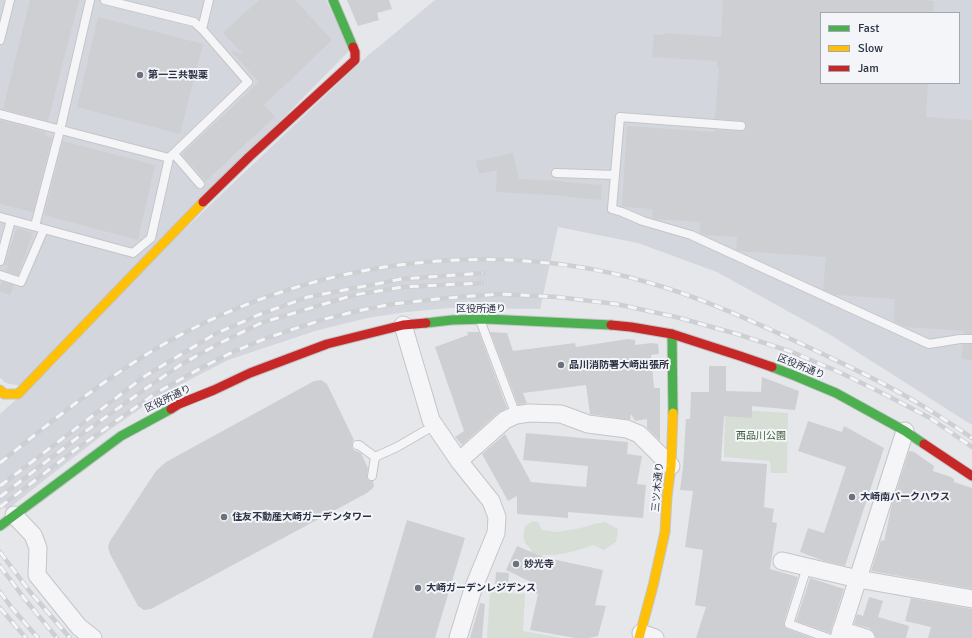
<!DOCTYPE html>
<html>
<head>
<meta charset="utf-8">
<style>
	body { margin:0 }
	#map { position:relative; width:972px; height:638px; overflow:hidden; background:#e6e7ea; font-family:Signika,sans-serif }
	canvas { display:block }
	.legend { position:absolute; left:820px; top:12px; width:140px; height:72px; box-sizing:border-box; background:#f4f5f9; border:1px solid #a4a7b1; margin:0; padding:5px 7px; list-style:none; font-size:12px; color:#2b3244 }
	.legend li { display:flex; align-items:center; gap:8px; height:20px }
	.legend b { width:20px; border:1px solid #a4a7b1 }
</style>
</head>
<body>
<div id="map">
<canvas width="972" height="638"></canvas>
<ul class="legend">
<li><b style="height:5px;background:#4caf50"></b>Fast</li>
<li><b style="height:5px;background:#ffc107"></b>Slow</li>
<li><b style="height:5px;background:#c62828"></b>Jam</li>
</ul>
</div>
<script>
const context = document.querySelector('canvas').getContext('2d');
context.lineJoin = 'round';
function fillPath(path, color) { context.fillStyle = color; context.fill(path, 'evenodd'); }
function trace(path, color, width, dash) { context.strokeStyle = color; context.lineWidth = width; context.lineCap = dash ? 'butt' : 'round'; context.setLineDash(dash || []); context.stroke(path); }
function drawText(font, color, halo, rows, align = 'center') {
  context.font = font + ' Signika,"Noto Sans JP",sans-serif'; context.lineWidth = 4; context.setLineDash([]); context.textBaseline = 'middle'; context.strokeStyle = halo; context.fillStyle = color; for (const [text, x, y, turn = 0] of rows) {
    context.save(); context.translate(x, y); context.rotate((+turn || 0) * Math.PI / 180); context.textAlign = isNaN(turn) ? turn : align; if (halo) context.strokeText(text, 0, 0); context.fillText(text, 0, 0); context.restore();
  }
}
fillPath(new Path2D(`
	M0 0H326L350 50 20 386 6 383 0 378Z
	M435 0H972V425L829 334 717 272 638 243 558 227 540 309 450 308 407 312 367 318 315 331 228 360 157 397 108 431 47 478 7 510 0 503V414L55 364 149 263 365 58ZM821 13H959V83H821Z`), '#d4d6dd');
fillPath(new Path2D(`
	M725 409 788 413 787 473H771L770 461 724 457Z
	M533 521 538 522 542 530 557 532 581 528 594 524 605 522 618 529 616 542 604 550 593 545C576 551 561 556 543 555L539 563H533L531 549C522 541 523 538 525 526Z
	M490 592 525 594 523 631 562 638H487Z`), '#d6ded6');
fillPath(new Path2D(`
	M30 0H79L48 121 3 109Z
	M259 0H295L332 40 264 105 275 117 241 148 206 181 182 154 259 82 230 50 243 54 223 33Z
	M347 0H389L392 9 377 13 379 20 358 26Z
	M723 0H922L934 1 933 13H821V83H928L926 117 972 120V334H964V331L906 327 894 322 895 299 835 295 823 290 826 257 739 251 736 250 737 237 704 235 700 233V222L655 219 652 218 653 209 625 207 622 206 627 126 714 132V130L741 131H744L746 129V124L744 122 742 121 715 119 719 67H717V61L652 57 654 34 664 35V33L721 37Z
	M98 17 203 44 180 134 77 107Z
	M0 120 46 132 45 136 52 138 33 212 0 204Z
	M63 141 155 165 138 240 44 215Z
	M513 153 519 179 563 181V182L602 185 601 200 568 197V196L496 192 497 170 479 174 476 161Z
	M17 228 33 233 18 275 6 271 8 266 4 265Z
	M2 281 14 285 10 295 0 291V287Z
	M467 332H479L507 408 498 413 462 445 455 437 464 431 435 347 468 335Z
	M490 332 507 333 513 351 575 343 576 347 628 339 635 340V345L652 343 658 344 659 354 651 355 654 388H660V441L647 428V419L635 421 631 414 630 420 590 414 586 385 523 393 527 403 518 405Z
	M963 344H972V361L961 358Z
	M709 366H726V391L761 392 762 377 799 391 795 410 752 406V418L724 416 721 461 767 464 764 507 774 509 772 522 777 523 770 569 798 577 784 622V625L787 629 812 638H696L706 607 695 605 703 550 685 547 693 491 680 490 683 467 686 419H690L691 392H709Z
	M321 380 327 384 354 440 352 443V447L354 450 361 453 368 468 367 478 369 480 373 481 374 487 367 493 151 609 144 610 138 606 110 554 108 547 110 541 156 471 166 462 314 381Z
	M808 421 842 432 844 426 884 448 845 566 824 561 800 552 808 528 824 533 846 467 798 451Z
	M526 433 628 442 627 454 642 456 637 484 646 485 643 518 568 512V518L517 514V496L508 501 482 454 505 434 531 482 586 487 588 466 523 460Z
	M909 451 914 452 934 466 933 471 951 477 954 479V482L972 488V589L871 571 881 540 884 541 892 504Z
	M407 520 465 538 435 638H372Z
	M517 546 543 557 603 570 595 605 606 606 598 636 589 638H575L530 630 538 594 535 593 537 585 506 570Z
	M496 572 509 573 508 587 495 586Z
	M810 578 844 589 830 633 796 621Z
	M869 597 883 601 878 617 909 626 906 638H876L873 631 869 628 854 624 857 614 863 616Z
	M911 598 972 609V638H928L931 627 905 621Z
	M480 603 485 604 482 638H470Z`), '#cecfd2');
const lane = new Path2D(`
	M202 29 209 0
	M0 40 10 0
	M0 114 169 158
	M741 126 620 117 612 209 622 212 643 221 691 235 929 344 960 339H972
	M174 154 200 184
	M556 173 615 175
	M0 217 133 253 151 238 169 158 248 82 202 29 194 22 105 0
	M35 226 60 130 90 0
	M0 261 11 220
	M0 275 21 282 44 229
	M480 320 516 415
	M357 445H359L375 457 372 476
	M375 457 397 447 435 425
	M807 567 789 624 828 638`);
const street = new Path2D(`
	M403 325 431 420 459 461 491 501 497 517 496 533 473 589 458 638
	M459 461 505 420 516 415 529 413 561 414 588 424 627 429 639 434 671 466
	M14 515 33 535 38 548 37 575 79 627 93 638
	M782 561 858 579 972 599
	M841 630 866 638
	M641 633 655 638
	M839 638 905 431`);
const fast = new Path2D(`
	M333 0 353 47
	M426 323 452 320 486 319 611 325
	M672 334 673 413
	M772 367 793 375 836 393 905 431 924 444
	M0 526 121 436 171 409`);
const slow = new Path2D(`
	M0 390 4 394H18L203 202
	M639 638 653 586 665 532 667 497 671 466 673 413`);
const jam = new Path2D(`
	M203 202 249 157 355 60V52L353 47
	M611 325 631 327 672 334 740 356 772 367
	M171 409 179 404 214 390 250 373 327 344 403 325 426 323
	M924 444 972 476`);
trace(lane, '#c4c5c8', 10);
trace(street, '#c4c5c8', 19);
trace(fast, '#c4c5c8', 11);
trace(slow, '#c4c5c8', 11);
trace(jam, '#c4c5c8', 11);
trace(lane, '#f5f5f7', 8);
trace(street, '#f5f5f7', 17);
trace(fast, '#4caf50', 9);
trace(slow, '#ffc107', 9);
trace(jam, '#c62828', 9);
const rail = new Path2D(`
	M0 463C53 420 105 378 164 344 310 261 488 236 650 283 703 298 754 322 804 345 839 362 875 378 909 398 931 410 951 424 972 438
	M0 486 145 376 215 334 258 315 308 297 402 279 483 273
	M0 497 86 431 148 387 182 364 220 343 261 323 354 295 402 287 482 283
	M0 507 75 450 156 393 201 368 235 351 267 338 300 327 325 319 357 311 393 304 447 298 500 294 557 297 616 304 676 317 737 334 792 352 839 372 886 395 930 418 972 447
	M0 552 31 593 70 638
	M0 566 24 598 57 638
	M0 592 12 608 38 638
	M0 608 26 638`);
trace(rail, '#cecfd2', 4.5);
trace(rail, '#f4f5f9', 3, [9]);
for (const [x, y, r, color] of [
	[140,75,4,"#6c717e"],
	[561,365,4,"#6c717e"],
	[852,497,4,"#6c717e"],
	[224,517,4,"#6c717e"],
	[516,564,4,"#6c717e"],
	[418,588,4,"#6c717e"]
]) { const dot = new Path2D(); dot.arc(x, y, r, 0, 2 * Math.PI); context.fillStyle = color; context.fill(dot); trace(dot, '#f4f5f9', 1.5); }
drawText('bold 10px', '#2b3244', '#f4f5f9', [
	["第一三共製薬",148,75],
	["品川消防署大崎出張所",569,365],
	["大崎南パークハウス",860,497],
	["住友不動産大崎ガーデンタワー",232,517],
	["妙光寺",524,564],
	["大崎ガーデンレジデンス",426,588]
], 'left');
drawText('10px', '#2b3244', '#f4f5f9', [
	["区役所通り",481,309],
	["区役所通り",801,367,22],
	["区役所通り",168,399,-26],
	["三ツ木通り",658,487,-85]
]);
drawText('10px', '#3d6038', '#f4f5f9', [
	["西品川公園",761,436]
]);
</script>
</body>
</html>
